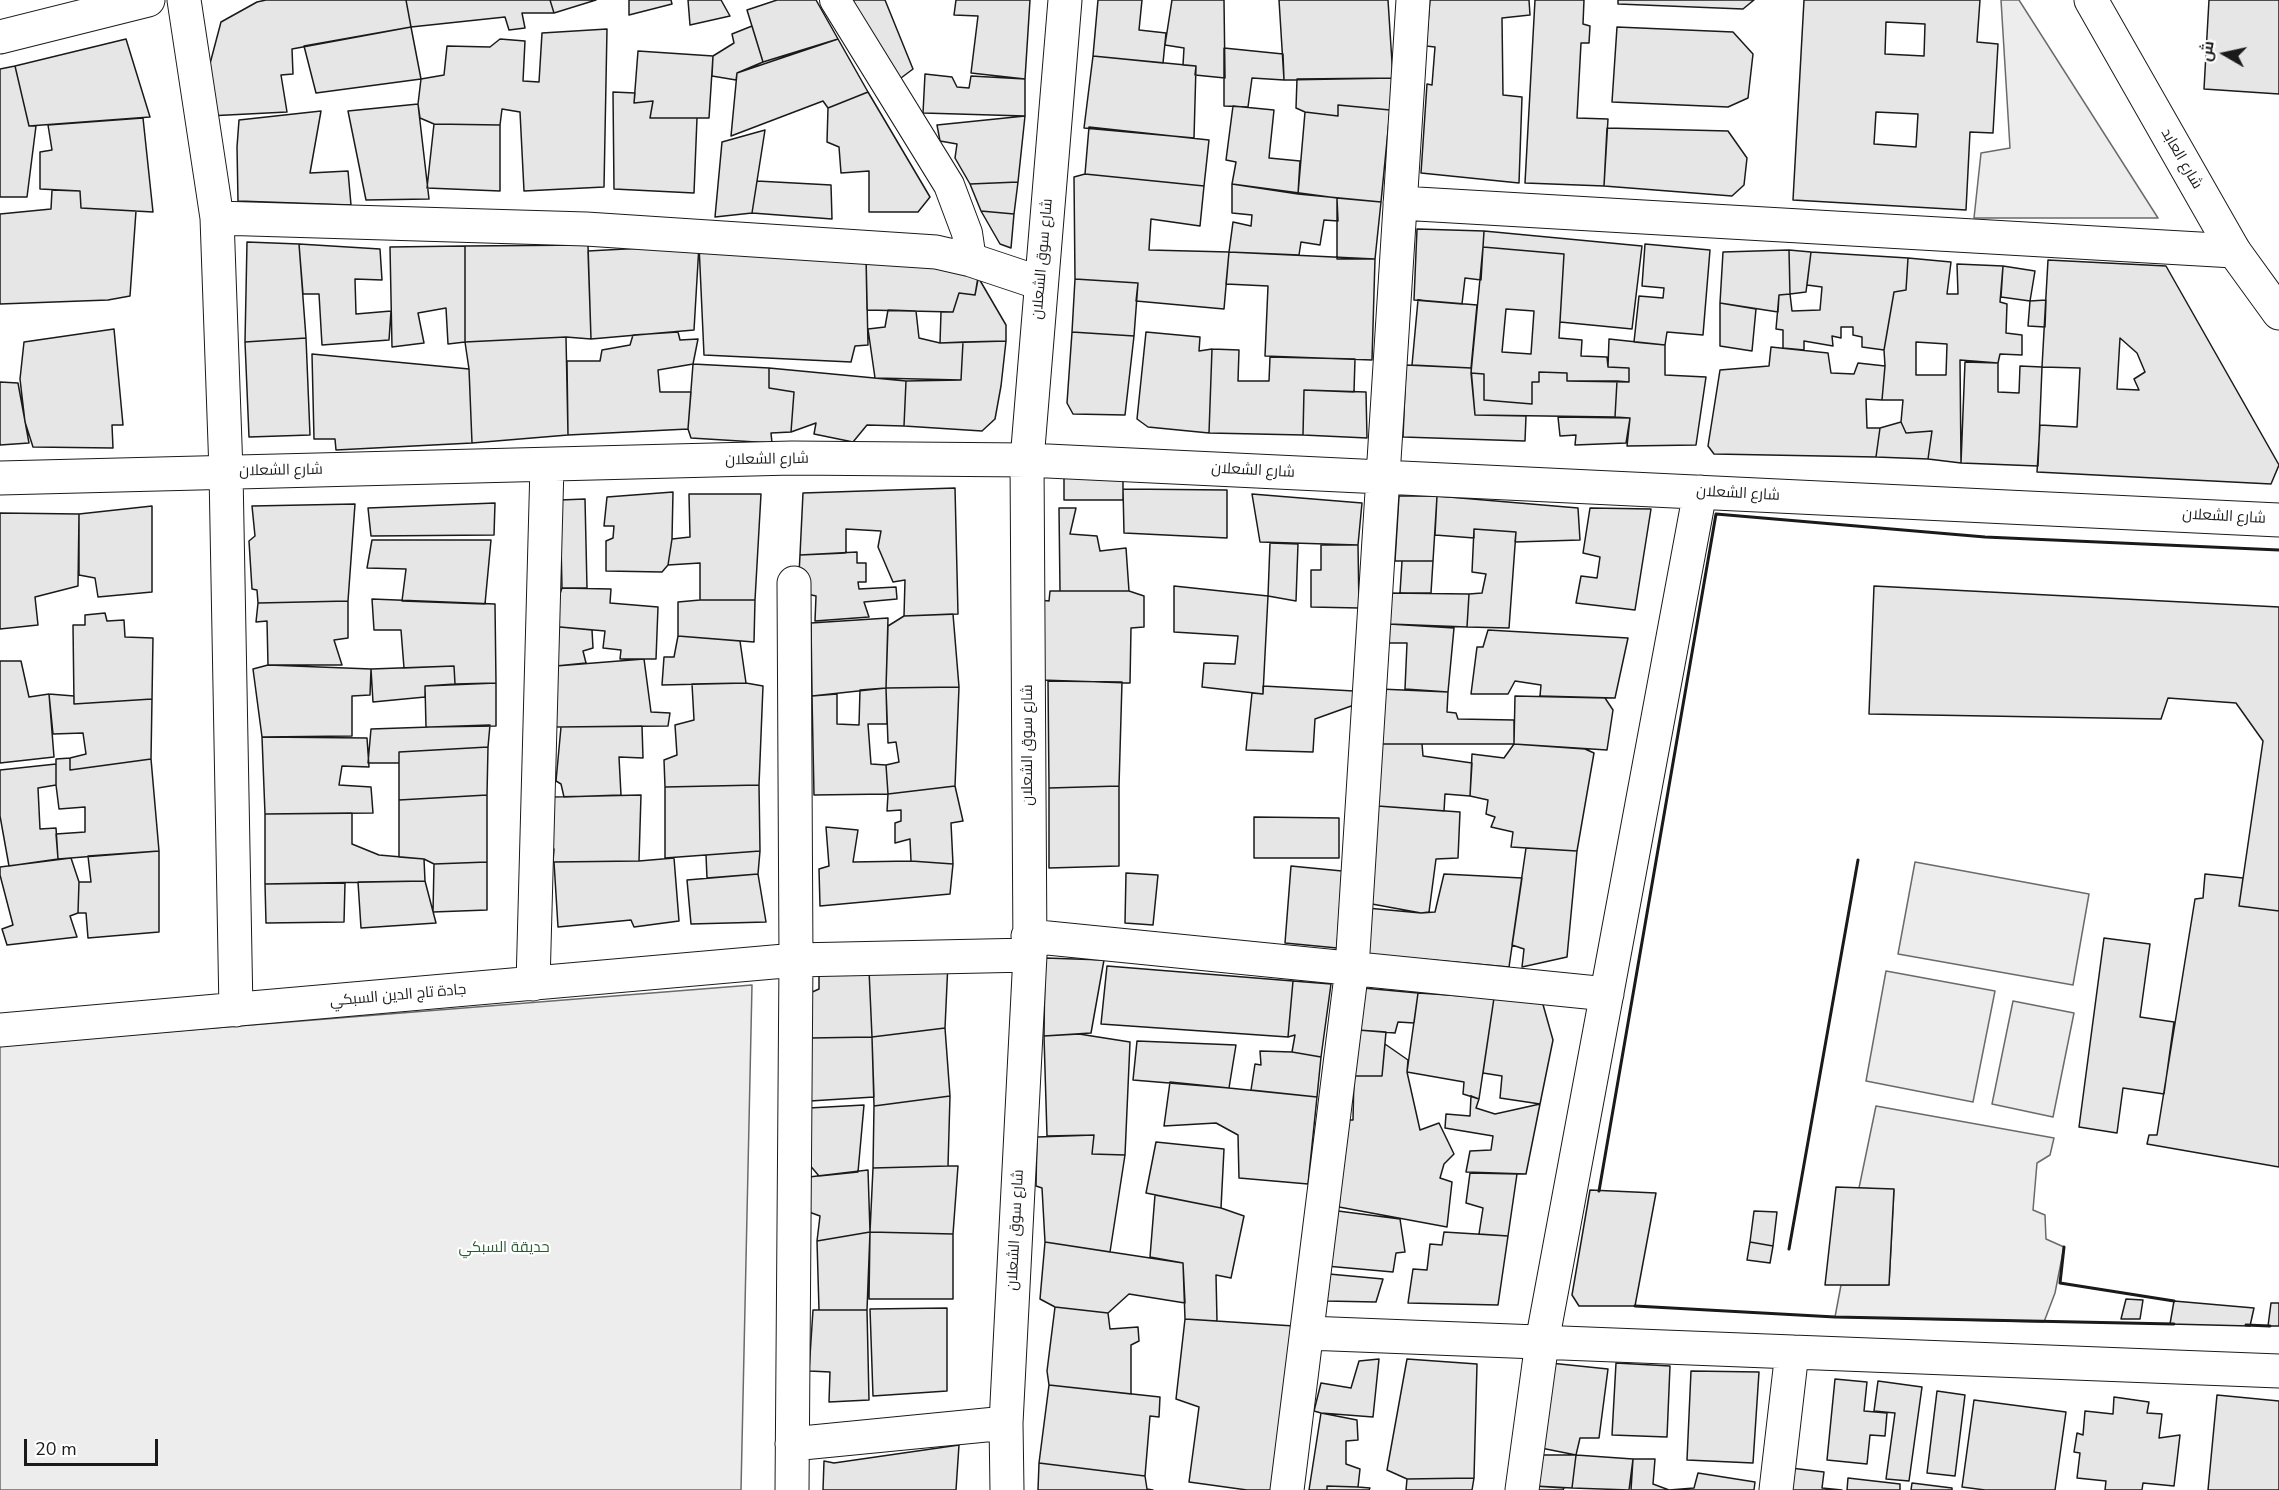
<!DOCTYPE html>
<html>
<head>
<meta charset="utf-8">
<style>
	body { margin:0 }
	#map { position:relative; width:2279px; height:1490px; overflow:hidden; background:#fff; font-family:"Nunito Sans",Cairo,sans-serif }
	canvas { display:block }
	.north { position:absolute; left:2195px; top:24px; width:60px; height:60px; -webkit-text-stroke:4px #fff; paint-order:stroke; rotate:279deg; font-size:16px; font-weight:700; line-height:24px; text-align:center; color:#1a1a1a }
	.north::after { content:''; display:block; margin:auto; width:21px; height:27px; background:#1a1a1a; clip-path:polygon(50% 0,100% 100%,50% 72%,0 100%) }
	.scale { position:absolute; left:24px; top:1439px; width:134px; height:27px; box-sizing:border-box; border:3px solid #1a1a1a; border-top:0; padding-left:8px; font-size:18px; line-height:21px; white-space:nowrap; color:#1a1a1a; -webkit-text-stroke:4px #fff; paint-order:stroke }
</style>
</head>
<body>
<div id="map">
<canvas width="2279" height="1490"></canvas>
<div class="north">ش</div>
<div class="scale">20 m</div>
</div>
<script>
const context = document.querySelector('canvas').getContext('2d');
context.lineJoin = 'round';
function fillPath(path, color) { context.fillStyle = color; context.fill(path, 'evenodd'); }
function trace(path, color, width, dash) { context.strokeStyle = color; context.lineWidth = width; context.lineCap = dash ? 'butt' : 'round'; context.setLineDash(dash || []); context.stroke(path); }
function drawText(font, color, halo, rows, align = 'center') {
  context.font = font + ' "Nunito Sans",Cairo,sans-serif'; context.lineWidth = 4.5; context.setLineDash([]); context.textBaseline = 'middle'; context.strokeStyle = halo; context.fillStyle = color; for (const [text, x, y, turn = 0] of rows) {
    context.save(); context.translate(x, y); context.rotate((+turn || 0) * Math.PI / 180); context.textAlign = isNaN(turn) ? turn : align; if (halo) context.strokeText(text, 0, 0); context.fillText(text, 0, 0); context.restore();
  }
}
const green = new Path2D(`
	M2001 0H2019L2158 218H1974L1981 153 2010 148Z
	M1915 862 2089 894 2073 985 1898 954Z
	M1886 971 1995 991 1973 1102 1866 1081Z
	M752 985 741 1490H0V1045Z
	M2013 1001 2074 1013 2053 1117 1992 1104Z
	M1876 1106 2054 1138 2050 1155 2037 1163 2033 1210 2045 1215 2046 1239 2064 1247 2055 1293 2044 1322 1835 1317 1841 1285H1889L1894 1190 1859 1188Z`);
fillPath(green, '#ededed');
trace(green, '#6a6a6a', 1.5);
const building = new Path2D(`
	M266 0H406L411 27 292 49 293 74 281 75 287 112 208 116 207 75 221 22 257 2Z
	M406 0H550L554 13H522L525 28 509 30 505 17 411 27Z
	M550 0H596L554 13Z
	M629 0H671L672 4 629 15Z
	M688 0H721L730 16 690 25Z
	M777 0H816L838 39 763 62 747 10Z
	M847 0H885L913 69 893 84Z
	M956 0H1030L1025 79 971 73 978 16 954 15Z
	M1098 0H1142L1139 30 1166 33 1163 63 1093 56Z
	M1172 0H1224L1225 78 1195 75 1196 66 1183 65 1184 48 1165 45Z
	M1279 0H1388L1393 78 1284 80Z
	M1430 0H1529L1530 15 1502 18 1503 95 1522 97 1519 183 1421 173 1427 84 1432 85 1435 47 1426 46Z
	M1535 0H1584L1583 24 1590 26 1589 43H1581L1577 118 1608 119 1604 186 1525 183Z
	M1618 0H1754L1743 9 1618 4Z
	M1804 0H1980L1977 42 1998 44 1993 133 1970 132 1966 210 1793 200ZM1886 22 1925 24 1924 56 1885 54ZM1876 112 1918 114 1916 147 1874 144Z
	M2209 0H2279V94L2204 89Z
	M752 26 763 62 737 73 736 80 712 76 713 56 734 43 732 34Z
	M411 27 421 79 316 93 304 46Z
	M1617 27 1733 32 1753 54 1748 98 1728 107 1612 102Z
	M607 29 604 187 524 191 520 112 502 109 500 125 434 124 420 118 418 104 421 79 444 75 447 46 490 47 500 39 525 41 523 81 539 82 542 33Z
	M126 39 150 117 29 126 15 66Z
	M838 39 868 92 828 108 823 101 731 136 737 73Z
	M1224 48 1283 54 1284 80 1252 78 1248 107 1224 106Z
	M638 51 713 56 709 118H650L653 101 634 103Z
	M1093 56 1196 66 1194 138 1084 128Z
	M15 66 29 126H36L27 197H0V69Z
	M925 74 952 77 957 87 969 88 971 76 1025 79V116L923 113Z
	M1393 78 1390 110 1338 105V116L1305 112 1296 108 1297 79Z
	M613 92 635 93 634 103 653 101 650 118H697L694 193 614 189Z
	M868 92 930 197 918 212H869V171L841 173 839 147 827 142 828 108Z
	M418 104 429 199 366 200 348 111Z
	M1338 105 1390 110 1381 202 1298 194 1305 112 1338 116Z
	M1233 106 1274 110 1269 158 1300 161 1298 194 1232 184 1236 162 1226 160Z
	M321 111 310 173 348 171 351 205 238 201 237 147 239 120Z
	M1025 116 1018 182 970 184 955 158 957 144 940 141 937 125Z
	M143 118 153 212 81 208 80 191 40 189V152L52 150 48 125Z
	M434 124 500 125V191L427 188Z
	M1089 127 1209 140 1204 186 1085 174Z
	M1607 128 1728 131 1747 158 1744 185 1732 196 1604 186Z
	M765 130 752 213 715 217 722 142Z
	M1085 174 1204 186 1200 226 1151 219 1149 250 1229 252 1224 309 1136 301 1138 283 1075 279 1074 177Z
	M757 181 831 185 832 219 752 213Z
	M1018 182 1014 214 981 211 970 184Z
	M1232 184 1337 198 1338 221 1324 220 1320 245 1301 242 1299 255 1229 252 1233 222 1251 226 1252 215 1232 213Z
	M52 190 80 191 81 208 136 211 130 296 108 300 0 304V214L51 209Z
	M1337 198 1381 202 1375 259H1337Z
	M981 211 1014 214 1011 248 1000 244Z
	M1417 229 1484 231 1481 280 1465 278 1462 304 1414 300Z
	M1484 231 1642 246 1632 329 1560 322 1564 254 1483 247Z
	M247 242 299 244 306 338 245 342Z
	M299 244 380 249 382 280 355 279 356 314 391 311 389 340 322 345 319 294H303Z
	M1645 244 1710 250 1703 335 1667 332 1665 345 1634 342 1639 296 1663 298 1664 288 1642 286Z
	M588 245 591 339 566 337 465 342V246Z
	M699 245 694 330 591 339 588 251Z
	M699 245 866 256 868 345 855 346 851 362 704 355Z
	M465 246V342L448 344 446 308 418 313 424 343 392 347 390 247Z
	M1483 247 1564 254 1559 338 1582 340 1581 356 1607 357 1608 367 1629 368V382L1567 381V373L1539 372V382H1532V404L1484 400V374L1471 373ZM1506 309 1534 311 1531 354 1502 352Z
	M1789 250 1790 294 1779 295 1778 312 1720 303 1723 252Z
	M1789 250 1811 252 1806 292 1790 294Z
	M1229 252 1375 259 1372 360 1265 356 1268 286 1226 284Z
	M1811 252 1908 258 1906 290 1894 292 1884 350 1862 347V337L1853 335V327H1841V338L1832 336 1833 346 1804 341V350L1783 348V330L1776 329 1779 295 1790 294 1792 311 1820 310 1822 287 1807 285Z
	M866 256 980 269 975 295 959 293 953 312 867 310Z
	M1908 258 1951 262 1947 294H1958L1957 264 2003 266 2000 302 2007 304 2006 333 2022 335V355L2000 354 1998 363 1960 360 1961 463 1928 459 1932 431 1906 433 1901 422 1903 400H1882L1885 366 1884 350 1894 292 1906 290ZM1916 342 1947 344 1946 375H1916Z
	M2048 260 2166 266 2279 465 2271 484 2037 472 2040 425 2077 427 2080 368 2042 367ZM2120 338 2137 353 2145 372 2134 379 2139 390 2117 389Z
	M2003 266 2035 271 2030 301 2001 297Z
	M978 277 1006 325V341L940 343 941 312H953L959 293 975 295Z
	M1075 279 1138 283 1134 336 1072 332Z
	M1418 300 1477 305 1471 368 1412 365Z
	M2046 300 2045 327 2028 326 2030 301Z
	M1720 303 1756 309 1752 351 1720 346Z
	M888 310 916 311 919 338 940 343 963 342 961 380 875 378 868 329 885 327Z
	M114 329 123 425H112L113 448 33 447 25 422 20 379 24 342Z
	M678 332 680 340 698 339 693 364 658 370 660 392H691L688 429 568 435 567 361H600L602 350 630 345 633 335Z
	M1072 332 1134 336 1125 415 1073 414 1067 403Z
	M1146 332 1200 337 1199 351 1212 349 1209 433 1148 427 1137 419Z
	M566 337 568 435 472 443 469 369 465 342Z
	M306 338 310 435 249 437 245 342Z
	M1609 339 1665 345V375L1706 377 1696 445 1627 446 1630 418 1615 417 1617 381 1629 382V368L1608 367Z
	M1006 341 1001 386 995 419 982 431 904 426 906 381 961 380 963 342Z
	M1771 347 1828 353 1831 373 1854 374 1858 363 1885 366 1882 400 1866 399 1867 428H1880L1876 457 1714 454 1708 446 1720 370 1769 366Z
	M1212 349 1239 350 1238 381H1269L1270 357 1355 359 1354 392 1304 390 1303 435 1209 433Z
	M312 354 469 369 472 443 336 450 335 439H314Z
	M1965 362 1998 363V392L2019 393 2020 366 2042 367 2038 466 1961 463Z
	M693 364 769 368V388L794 392 791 432 771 433 772 443 691 438 688 429Z
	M1406 365 1471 368 1475 415 1526 416 1525 441 1403 437Z
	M769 368 906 381 904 426 867 425 853 442 814 434 816 423 791 432 794 392 769 388Z
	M1539 372 1567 373V381H1617L1615 417 1475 415 1471 373 1484 374V400L1532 404V382H1539Z
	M0 382 18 383 29 443 0 445Z
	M1304 390 1366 392 1367 438 1303 435Z
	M1558 417 1630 418 1626 443 1575 445 1576 435 1560 436Z
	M1901 422 1906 433 1932 431 1928 459 1876 457 1880 428Z
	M1123 474V500H1064V475Z
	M955 488 958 614 904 616 905 580 893 582 878 547 881 531 846 529V553L800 555 803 493Z
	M1123 489 1227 490V538L1124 533Z
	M673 492 672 539 668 565 662 572 606 571V541L613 538 614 526H604L607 497Z
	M689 494H761L755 600H700V563L668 565 672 539 690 537Z
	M1252 494 1362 503 1358 545 1260 542Z
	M1399 496H1437L1433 561H1395Z
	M1437 496 1578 508 1580 540 1515 542 1516 532 1474 529V538L1435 535Z
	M585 499 587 588H562L560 500Z
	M495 503 494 535 371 536 368 508Z
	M355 504 348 601 258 603 257 590 252 589 249 541 255 536 252 506Z
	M152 506V592L98 597 95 578 79 575V514Z
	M1059 508H1076L1070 534 1097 536 1100 551 1126 548 1129 591H1060Z
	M1590 508 1651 509 1635 610 1576 603 1581 576 1597 578 1600 557 1583 553Z
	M0 513 79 514 78 586 35 597 38 625 0 629Z
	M1474 529 1516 532 1509 628 1467 627 1469 594 1482 593 1486 574 1472 572Z
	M372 540H491L485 604 402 601 406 569 367 568Z
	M1270 543 1298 544 1296 601 1268 596Z
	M1321 545H1358L1359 608 1311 607V570H1321Z
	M857 552V563H866V582H858L859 589 896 587 897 599 864 602 869 617 815 621 816 596 798 592 800 555Z
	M1402 561H1433L1431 593H1400Z
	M1174 586 1268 596 1263 694 1202 687 1204 663 1235 664 1238 636 1174 632Z
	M1874 586 2279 607V911L2239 906 2263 741 2236 703 2168 698 2161 719 1869 714Z
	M562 588 611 589 610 603 658 607 656 659H620L621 650 603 648 605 631 549 626Z
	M1050 591H1129L1144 596V627L1131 628 1130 683 1041 680 1040 600 1049 601Z
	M1389 593 1469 594 1467 627 1389 624Z
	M372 599 495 604 496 683 455 684 454 666 404 668 401 630H374Z
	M700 600H755L754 642 678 636V602Z
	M348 601V638L334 640 342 665H268L267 621 256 622 258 603Z
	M105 613 107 621 124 620 125 637 153 638 152 699 74 704 73 625H85V615Z
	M953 614 959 687 886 688 888 626 904 616Z
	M888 618 886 688 812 696 811 623Z
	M1389 624 1454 628 1448 692 1405 689 1407 643H1388Z
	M549 626 592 630 593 648 583 651 586 663 556 666Z
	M1488 630 1628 638 1615 698 1540 696 1541 685 1515 681 1508 694H1471L1477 647H1483Z
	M678 636 740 641 746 683 662 685 664 657H674Z
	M644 659 651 712 670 713 668 726 554 727 556 666Z
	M0 661H21L29 697 49 694 54 757 0 763Z
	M268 665 371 669 370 695 352 696V736L262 737 253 669Z
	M454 666 455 684 425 686V697L373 702 371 669Z
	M1048 681 1122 682 1119 786 1049 788Z
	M496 683V726L426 727 425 686Z
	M746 683 763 686 759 785 665 787 664 760 677 755 675 725 694 720 692 684Z
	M1263 686 1354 691V705L1315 719 1313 752 1246 750 1252 693 1263 694Z
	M959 687 955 786 888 794 886 765 899 762 896 742 888 743 886 688Z
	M886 688 887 724H868L871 764 886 765 888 794 814 795 812 696 837 694V724L859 725 860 690Z
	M1380 689 1448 692 1447 712 1456 713 1458 719 1514 720V744H1377Z
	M49 694 74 696V704L152 699 151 759 70 770V758L86 754 83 733 53 734Z
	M1515 696 1605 698 1613 710 1607 750 1514 744Z
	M490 725 488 747 399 752V763H368L371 729Z
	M642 726 643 758 619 757 621 795 564 797 561 784 556 781 561 727Z
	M262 737 367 738 369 767 342 766 339 785 371 787 373 813 265 814Z
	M1377 744H1422L1423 756 1472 763 1470 796 1445 794 1444 811 1378 806Z
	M1514 744 1585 749 1594 753 1577 851 1511 847 1513 832 1491 827 1495 817 1486 814 1488 800 1470 796 1472 754 1504 758Z
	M488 747 487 795 399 800V752Z
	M70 758V770L151 759 159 851 58 859 56 834 85 832V807L59 809 56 785V759Z
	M56 764V785L38 788 40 829 56 828 58 859 9 866 0 816V770Z
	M759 785 760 851 665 858V787Z
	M955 786 963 821 951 823 953 864 911 861 910 839 895 843V823L901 821V810L887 811 888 794Z
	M1119 786V866L1049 868V788Z
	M487 795V862L434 864 424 859 399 857V800Z
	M641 795 639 861 553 862 554 849 547 844 552 797Z
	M1378 806 1460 812 1458 858 1436 859 1429 912 1421 913 1372 904Z
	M352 813V844L379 855 424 859 425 881 265 884V814Z
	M1254 817 1339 818V858H1254Z
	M826 827 858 830 853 862 911 861 953 864 950 894 820 906 819 869 829 866Z
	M1526 848 1577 851 1567 957 1522 967 1524 949 1512 945Z
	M159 851V932L88 938 86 913H78L79 882H91L88 856Z
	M760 851 758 874 707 878 706 855Z
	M71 858 79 882 78 913 70 916 77 937 7 945 2 929 13 925 0 875V867Z
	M674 858 679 921 634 927 631 920 558 927 554 862 639 861Z
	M487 862V910L433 912 434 864Z
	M1291 866 1342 871 1337 948 1285 943Z
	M1126 873 1158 875 1153 925 1125 923Z
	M758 874 766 922 691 924 687 880Z
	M1444 874 1522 878 1509 967 1365 954 1367 908 1421 913 1435 912Z
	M2205 874 2243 878 2239 906 2279 911V1167L2147 1144 2149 1135H2157L2195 899 2203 898Z
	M425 881 436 923 361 928 358 882Z
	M345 883 344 922 266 923 265 884Z
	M2104 938 2150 944 2140 1017 2174 1022 2164 1094 2123 1088 2117 1133 2079 1127Z
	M1045 958 1104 960 1091 1033 1044 1036Z
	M948 962 945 1028 872 1037 869 970Z
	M1107 966 1293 981 1288 1037 1101 1024Z
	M819 970H869L872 1037 811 1038 810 993 819 989Z
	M1293 981 1331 984 1321 1057 1292 1052 1295 1035 1288 1037Z
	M1363 988 1418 993 1414 1023 1398 1022 1395 1033 1358 1030Z
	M1418 993 1494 998 1479 1099 1463 1094 1464 1082 1407 1072Z
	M1494 998 1542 1001 1553 1040 1540 1104 1500 1098 1502 1076 1483 1073Z
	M945 1028 950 1096 874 1106 872 1037Z
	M1358 1030 1386 1032 1382 1076H1354Z
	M1079 1034 1130 1042 1125 1155 1092 1154 1094 1135 1047 1136 1044 1036Z
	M872 1037 874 1097 810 1101 811 1038Z
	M1137 1041 1236 1045 1229 1088 1133 1080Z
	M1385 1044 1408 1060 1407 1072 1420 1130 1439 1123 1454 1154 1444 1164 1440 1178 1452 1182 1447 1227 1339 1207 1347 1120H1353L1354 1076H1382Z
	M1260 1051 1292 1052 1321 1057 1317 1097 1251 1090 1255 1064 1261 1065Z
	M1170 1082 1317 1097 1308 1184 1239 1178 1238 1135 1216 1123 1164 1126Z
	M950 1096 948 1166 873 1168 874 1106Z
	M1471 1096 1479 1099 1476 1108 1495 1114 1540 1104 1526 1174 1466 1172 1470 1151 1491 1150 1493 1136 1445 1128 1446 1114 1470 1116Z
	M864 1105 858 1172 819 1176 808 1163 809 1108Z
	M1094 1135 1092 1154 1125 1155 1110 1252 1045 1242 1042 1188 1036 1186 1037 1137Z
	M1156 1142 1224 1149 1221 1208 1146 1193Z
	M948 1166H958L953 1234 870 1232 873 1168Z
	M868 1170 870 1232 817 1241 820 1216 809 1212V1177Z
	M1470 1173 1517 1174 1508 1236 1479 1234 1483 1208 1466 1203Z
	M1836 1187 1894 1189 1889 1285H1825Z
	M1590 1190 1656 1193 1635 1306H1579L1572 1295Z
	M1155 1195 1221 1208 1244 1216 1231 1278 1216 1275 1217 1321 1185 1319 1183 1263 1150 1257Z
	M1338 1211 1400 1219 1405 1252 1396 1253 1393 1272 1326 1266Z
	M1754 1211 1777 1212 1773 1246 1750 1242Z
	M870 1232 953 1234V1299H869Z
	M870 1232 867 1310H819L817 1241Z
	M1444 1232 1508 1236 1498 1305 1408 1303 1413 1269 1427 1270 1430 1244 1442 1245Z
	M1045 1242 1183 1263 1185 1303 1129 1294 1108 1313 1055 1307 1040 1299Z
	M1750 1242 1773 1246 1770 1263 1747 1260Z
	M1329 1274 1383 1279 1376 1302 1325 1301Z
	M2126 1299 2143 1300 2140 1319H2121Z
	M2174 1301 2254 1308 2250 1326 2170 1324Z
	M2271 1303H2279V1326H2268Z
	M1055 1307 1108 1313 1110 1329 1138 1327 1139 1341 1131 1345V1394L1049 1385 1047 1371Z
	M947 1308V1391L873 1396 870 1309Z
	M813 1310H867L869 1400 829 1402 830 1372 809 1371Z
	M1185 1319 1294 1326 1271 1490H1247L1189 1482 1199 1407 1176 1399Z
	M1379 1359 1373 1417 1321 1413 1314 1411 1321 1383 1351 1388 1359 1361Z
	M1407 1359 1477 1364 1474 1478 1407 1479 1387 1470Z
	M1550 1363 1608 1369 1599 1438H1580L1576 1455 1541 1448Z
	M1616 1363 1670 1366 1667 1437 1612 1435Z
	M1691 1371 1759 1372 1753 1463 1687 1460Z
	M1835 1379 1867 1382 1864 1411 1887 1413 1885 1436 1870 1435 1867 1464 1827 1460Z
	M1878 1381 1922 1387 1909 1481 1886 1479 1895 1413 1874 1411Z
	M1049 1385 1160 1397 1159 1417 1150 1416 1145 1476 1039 1463Z
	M1937 1391 1965 1395 1955 1476 1927 1473Z
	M2217 1395 2279 1401V1490H2208Z
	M2114 1397 2149 1402 2147 1413 2162 1414 2159 1438 2180 1435 2174 1486 2143 1483 2142 1490H2105L2106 1481 2077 1478 2080 1453 2074 1452 2077 1433 2083 1435 2085 1411 2113 1414Z
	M1974 1400 2066 1412 2055 1490H1985L1962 1487Z
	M1321 1413 1357 1420 1358 1440 1346 1441V1464L1360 1469 1358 1487 1327 1486V1490H1309Z
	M959 1445 956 1490H823L824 1461 834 1463Z
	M1536 1455H1576L1572 1488 1535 1486Z
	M1576 1455 1633 1459 1629 1490 1572 1488Z
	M1633 1459H1655L1653 1484 1669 1490H1631Z
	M1039 1463 1145 1476 1147 1489 1153 1490H1038Z
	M1791 1468 1824 1472 1822 1488 1842 1490H1789Z
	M1698 1473 1755 1482 1754 1490H1669L1694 1488Z
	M1474 1478 1472 1490H1406L1407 1479Z
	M1848 1478 1900 1484V1490H1847Z
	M1912 1483 1952 1488V1490H1911Z
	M1327 1486 1358 1487 1370 1488 1369 1490H1327Z
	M1535 1486 1564 1488 1563 1490H1535Z`);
fillPath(building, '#e6e6e6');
trace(building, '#1a1a1a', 1.5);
const pedestrian = new Path2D(`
	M835 0 949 185 967 233 971 260`);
const minor = new Path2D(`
	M184 0 217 218 226 472 236 1010
	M1400 203 2234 251
	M217 218 586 229 936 252 971 260 1040 283
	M0 478 792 458 1027 460 2279 520
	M1028 936 1607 994
	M533 984 547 466
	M0 1030 796 960 1030 955
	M1307 1333 2279 1371
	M792 1444 1006 1423
	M792 1490 796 960 794 583
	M1007 1490 1006 1423 1030 955 1027 460 1065 0
	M1287 1490 1352 968 1413 0
	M1522 1490 1542 1342 1700 492
	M1776 1490 1792 1352`);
const tertiary = new Path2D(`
	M0 37 148 0`);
const secondary = new Path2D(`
	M2091 0 2234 251 2279 313`);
trace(pedestrian, '#1a1a1a', 32);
trace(minor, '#1a1a1a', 35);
trace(tertiary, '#1a1a1a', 35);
trace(secondary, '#1a1a1a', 35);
trace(pedestrian, '#fff', 30);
trace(minor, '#fff', 33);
trace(tertiary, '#fff', 33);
trace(secondary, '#fff', 33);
trace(new Path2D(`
	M1599 1191 1716 514 1985 537 2279 550
	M2064 1247 2060 1283 2174 1301
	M1789 1249 1858 860
	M1635 1306 1835 1317 2174 1324
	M2246 1325 2270 1326`), '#1a1a1a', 3);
drawText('15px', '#1a1a1a', '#fff', [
	["شارع العابد",2181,159,60],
	["شارع سوق الشعلان",1043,259,-85],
	["شارع الشعلان",767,460,-1],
	["شارع الشعلان",281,471,-1],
	["شارع الشعلان",1253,471,3],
	["شارع الشعلان",1738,494,3],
	["شارع الشعلان",2224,517,3],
	["شارع سوق الشعلان",1028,745,-90],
	["جادة تاج الدين السبكي",398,996,-5],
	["شارع سوق الشعلان",1016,1230,-87]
]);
drawText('15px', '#2b5a34', '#fff', [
	["حديقة السبكي",504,1248]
]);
</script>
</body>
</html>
